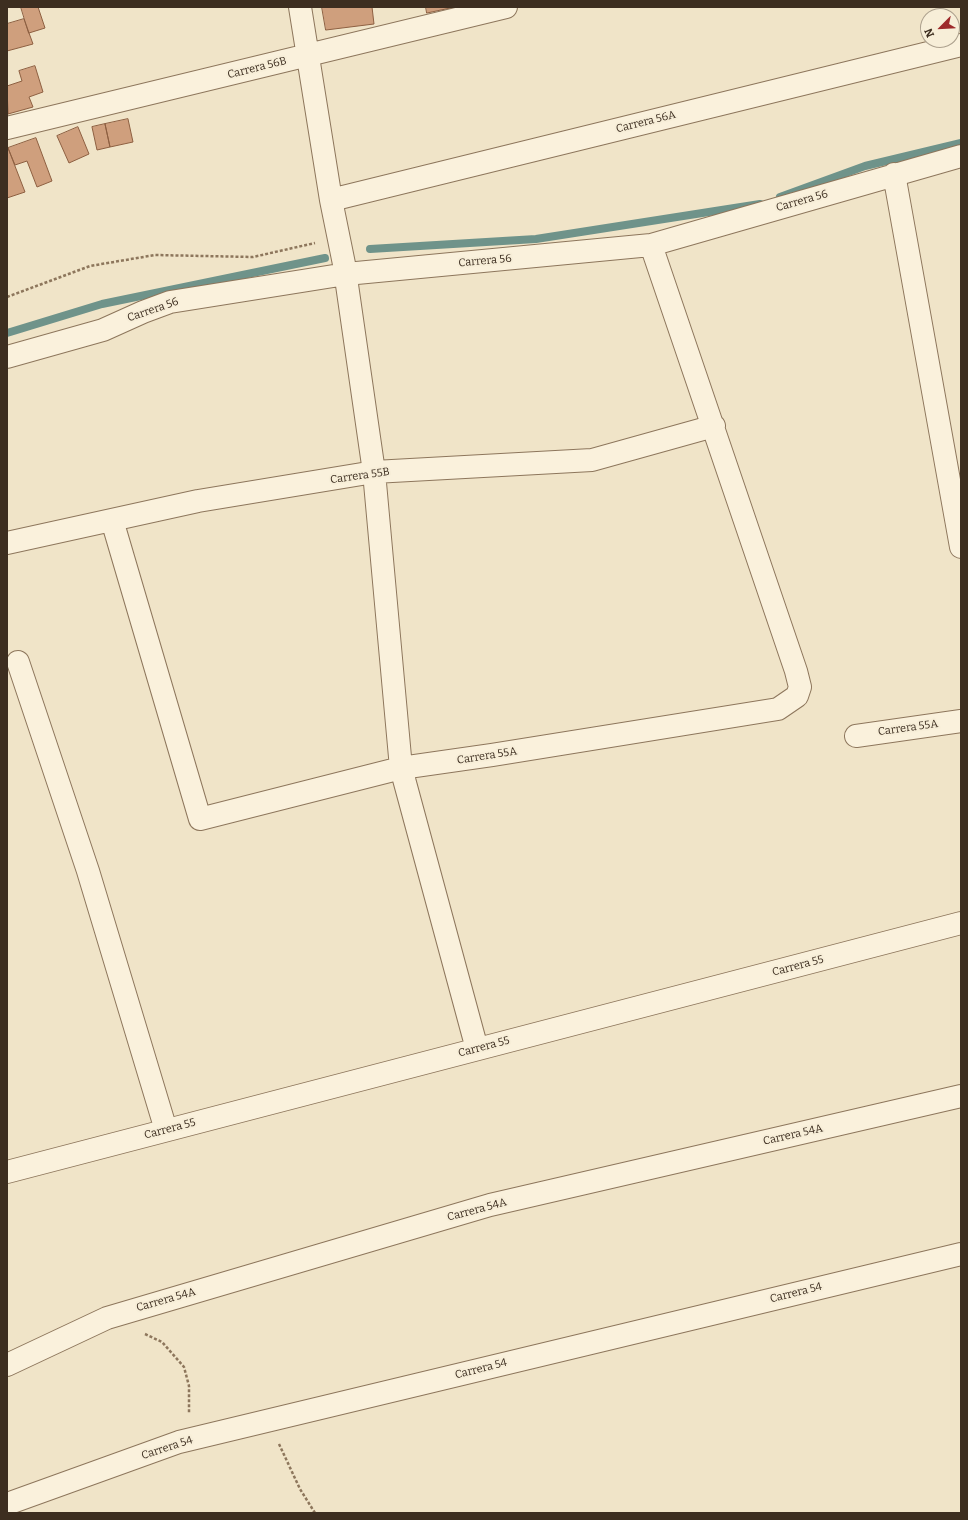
<!DOCTYPE html>
<html>
<head>
<meta charset="utf-8">
<style>
	body { margin:0 }
	#map { position:relative; width:968px; height:1520px; overflow:hidden; background:#f0e4c8; font-family:Bitter,serif }
	canvas { display:block }
	.frame { position:absolute; inset:0; border:8px solid #3d2e20; pointer-events:none }
	.north { position:absolute; left:920px; top:8px; width:40px; height:40px; box-sizing:border-box; background:#f7eed8; border:1px solid #ada18e; border-radius:50%; rotate:246deg; font-size:11px; font-weight:700; line-height:16px; text-align:center; color:#3d2e20 }
	.north::after { content:''; display:block; margin:auto; width:14px; height:18px; background:#9e2a2b; clip-path:polygon(50% 0,100% 100%,50% 72%,0 100%) }
</style>
</head>
<body>
<div id="map">
<canvas width="968" height="1520"></canvas>
<div class="frame"></div>
<div class="north">N</div>
</div>
<script>
const context = document.querySelector('canvas').getContext('2d');
context.lineJoin = 'round';
function trace(path, color, width, dash) { context.strokeStyle = color; context.lineWidth = width; context.lineCap = dash ? 'butt' : 'round'; context.setLineDash(dash || []); context.stroke(path); }
function fillPath(path, color) { context.fillStyle = color; context.fill(path, 'evenodd'); }
function drawText(font, color, halo, rows, align = 'center') {
  context.font = font + ' Bitter,serif'; context.lineWidth = 4; context.setLineDash([]); context.textBaseline = 'middle'; context.strokeStyle = halo; context.fillStyle = color; for (const [text, x, y, turn = 0] of rows) {
    context.save(); context.translate(x, y); context.rotate((+turn || 0) * Math.PI / 180); context.textAlign = isNaN(turn) ? turn : align; if (halo) context.strokeText(text, 0, 0); context.fillText(text, 0, 0); context.restore();
  }
}
trace(new Path2D(`
	M780 197 865 166 961 143
	M370 249 536 239 760 204
	M7 333 102 304 325 258`), '#6f938a', 8);
const building = new Path2D(`
	M21 7H38L45 28 29 33Z
	M322 7H372L374 24 326 30Z
	M426 7H455L427 13Z
	M24 19 33 44 7 51V24Z
	M35 66 43 92 29 97 33 107 8 114 7 86 22 81 19 71Z
	M128 119 133 142 110 147 105 124Z
	M105 124 110 147 97 150 92 127Z
	M78 127 89 154 69 163 57 136Z
	M36 138 52 181 37 187 27 161 15 165 8 148Z
	M7 148H8L25 192 7 198Z`);
fillPath(building, '#cf9f7d');
trace(building, '#8d5f41', 1);
const street = new Path2D(`
	M300 7 331 200 344 264 374 472 401 768 477 1049
	M7 128 506 7
	M894 174 961 547
	M331 200 961 45
	M7 357 103 330 143 312 170 302 346 274 651 245 961 156
	M112 520 200 819 401 768 492 755 778 709 797 696 800 687 796 671 651 245
	M7 543 198 501 374 472 592 460 714 426
	M18 662 88 871 166 1130
	M856 736 961 721
	M7 1172 961 923
	M7 1365 107 1318 490 1205 961 1096
	M7 1504 179 1442 961 1254`);
trace(street, '#8d765c', 24);
trace(new Path2D(`
	M7 297 90 266 155 255 253 257 315 243
	M145 1334 162 1342 184 1367 189 1386V1414
	M279 1444 300 1489 315 1513`), '#8d765c', 2.5, [3, 2]);
trace(street, '#faf1dc', 22);
drawText('11px', '#3d2e20', '#f7eed8', [
	["Carrera 56B",257,68,-14],
	["Carrera 56A",646,122,-14],
	["Carrera 56",802,201,-16],
	["Carrera 56",485,261,-5],
	["Carrera 56",153,310,-19],
	["Carrera 55B",360,476,-8],
	["Carrera 55A",908,728,-8],
	["Carrera 55A",487,756,-9],
	["Carrera 55",798,966,-15],
	["Carrera 55",484,1047,-15],
	["Carrera 55",170,1129,-15],
	["Carrera 54A",793,1135,-13],
	["Carrera 54A",477,1210,-15],
	["Carrera 54",796,1293,-14],
	["Carrera 54A",166,1300,-16],
	["Carrera 54",481,1369,-14],
	["Carrera 54",167,1448,-18]
]);
</script>
</body>
</html>
